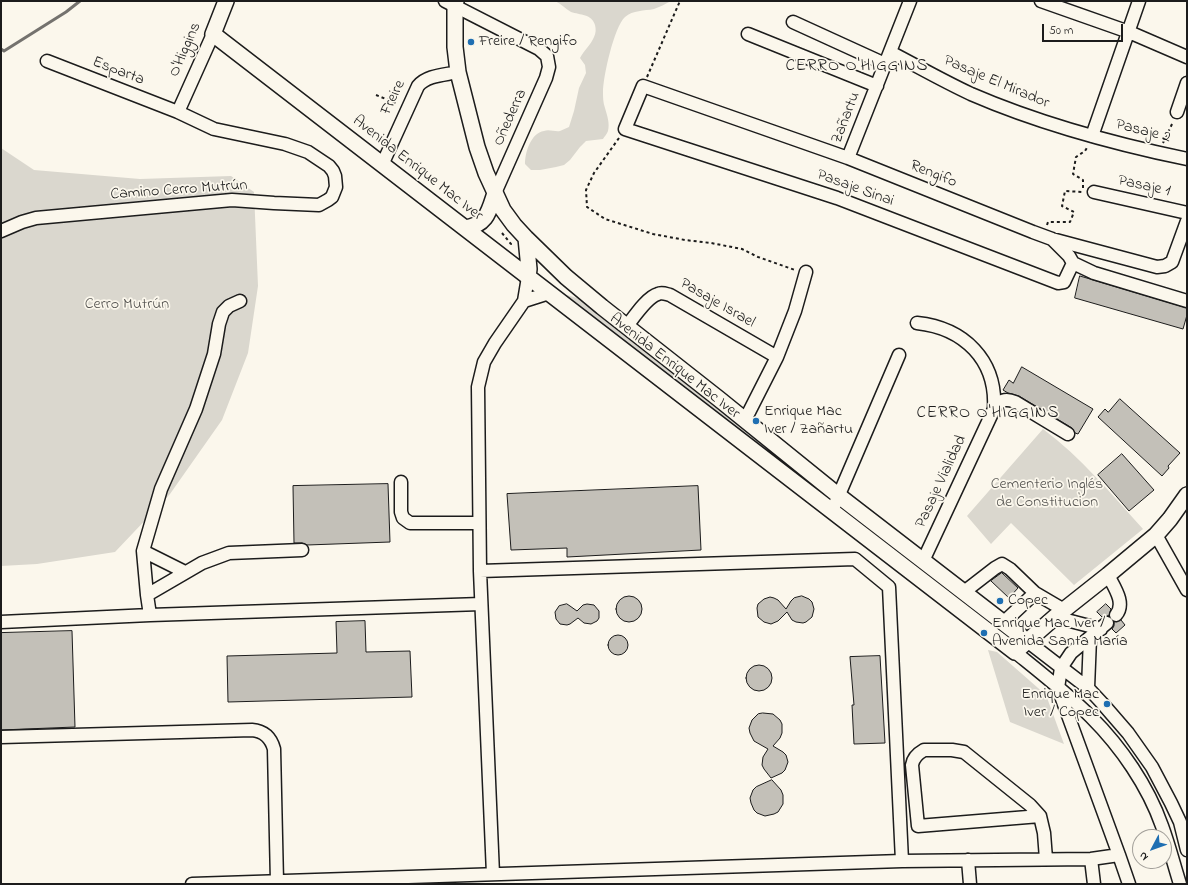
<!DOCTYPE html>
<html>
<head>
<meta charset="utf-8">
<style>
	body { margin:0 }
	#map { position:relative; width:1188px; height:885px; overflow:hidden; background:#fbf7ec; font-family:"Indie Flower",sans-serif }
	canvas { display:block }
	.frame { position:absolute; inset:0; border:2px solid #1c1c1c; pointer-events:none }
	.north { position:absolute; left:1132px; top:829px; width:40px; height:40px; box-sizing:border-box; background:#fbf7ec; border:1px solid #a29f99; border-radius:50%; rotate:229deg; font-size:11px; font-weight:700; line-height:16px; text-align:center; color:#1c1c1c }
	.north::after { content:''; display:block; margin:auto; width:14px; height:18px; background:#1f6fb2; clip-path:polygon(50% 0,100% 100%,50% 72%,0 100%) }
	.scale { position:absolute; left:1042px; top:24px; width:81px; height:18px; box-sizing:border-box; border:2px solid #1c1c1c; border-top:0; padding-left:5px; font-size:12px; line-height:14px; white-space:nowrap; color:#1c1c1c; -webkit-text-stroke:3px #fbf7ec; paint-order:stroke }
</style>
</head>
<body>
<div id="map">
<canvas width="1188" height="885"></canvas>
<div class="frame"></div>
<div class="north">N</div>
<div class="scale">50 m</div>
</div>
<script>
const context = document.querySelector('canvas').getContext('2d');
context.lineJoin = 'round';
function fillPath(path, color) { context.fillStyle = color; context.fill(path, 'evenodd'); }
function trace(path, color, width, dash) { context.strokeStyle = color; context.lineWidth = width; context.lineCap = dash ? 'butt' : 'round'; context.setLineDash(dash || []); context.stroke(path); }
function drawText(font, color, halo, rows, align = 'center') {
  context.font = font + ' "Indie Flower",sans-serif'; context.lineWidth = 3.5; context.setLineDash([]); context.textBaseline = 'middle'; context.strokeStyle = halo; context.fillStyle = color; for (const [text, x, y, turn = 0] of rows) {
    context.save(); context.translate(x, y); context.rotate((+turn || 0) * Math.PI / 180); context.textAlign = isNaN(turn) ? turn : align; if (halo) context.strokeText(text, 0, 0); context.fillText(text, 0, 0); context.restore();
  }
}
fillPath(new Path2D(`
	M555 1H671C665 4 660 7 654 9 644 11 633 10 625 17 614 27 603 77 603 92 603 97 603 103 605 108 607 115 610 123 608 131 607 134 604 137 603 139L586 141 580 147 570 160 564 165 556 167 540 170H531L525 164C525 152 531 133 544 131 549 129 555 132 560 131 563 130 566 128 569 127L574 111 579 88 586 73 585 65 580 58C584 50 591 45 594 37 596 33 596 29 595 25 592 14 580 15 571 12 566 9 561 4 555 1Z
	M1 148 34 170 140 179 231 176 254 192 258 286 248 353 222 420 170 494 115 552 37 564 1 566Z
	M567 295 580 299 1012 634 1004 641 560 296Z
	M1043 429C1081 457 1111 494 1143 529L1074 585 1011 523 991 544 967 516Z
	M988 650 997 652 1046 695 1064 744 1010 722Z`), '#dad7ce');
trace(new Path2D(`
	M1 49 4 51 66 12 80 1`), '#74726e', 3);
const building = new Path2D(`
	M1080 276 1187 308V315L1183 329 1075 298Z
	M1022 367 1093 409 1078 434 1075 433 1072 428 1019 396 1008 393 1003 390 1009 380 1013 383Z
	M1120 399 1180 453 1168 466 1169 468 1162 476 1098 417 1105 409 1108 412Z
	M1122 454 1154 490 1129 511 1098 475Z
	M388 484 390 542 307 545 302 543H294L293 486Z
	M698 486 701 550 567 557V548L511 550 507 494Z
	M1002 573 1018 588 1009 598 991 581Z
	M616 609a13 13 0 1 1 26 0a13 13 0 1 1-26 0Z
	M802 596 809 599 812 602 814 609 812 617 806 622 803 623 796 622 792 620 787 612 778 621 771 624 764 622 758 617 757 608 758 604 764 599 770 597 774 598 778 600 786 609 791 601 794 598Z
	M567 604 570 606 577 611 583 605 587 604 594 605 599 611V618L597 621 591 624 584 623 578 618 570 624 567 625 560 624 556 619 555 612 559 606Z
	M1106 604 1111 609 1109 616H1105L1102 617 1097 612Z
	M1121 620 1125 625 1116 633 1112 629 1114 626V622Z
	M365 621 366 652 410 651 412 697 228 702 227 656 337 653 336 622Z
	M72 631 75 727 1 730V633Z
	M608 645a10 10 0 1 1 20 0a10 10 0 1 1-20 0Z
	M880 656 885 743 854 744 852 705H854L850 657Z
	M746 678a13 13 0 1 1 26 0a13 13 0 1 1-26 0Z
	M763 713 773 714 780 720 782 724V733L780 738 773 746 783 752 786 755 788 762 785 770 782 773 771 778 764 769 762 765 763 757 768 749 754 741 750 733 749 728 752 720 758 714Z
	M772 780 781 790 783 795V804L778 812 774 814 765 816 757 813 754 810 751 803 750 798 753 790 756 787Z`);
fillPath(building, '#c3c0b8');
trace(building, '#1c1c1c', 1);
const minor = new Path2D(`
	M445 1 539 49 547 56 549 67 546 78 495 193
	M1041 1 1129 32 1187 57
	M793 22 885 64
	M748 34 877 86
	M890 52C917 66 943 81 971 94 1038 123 1115 144 1187 159
	M178 112 213 34
	M1177 112 1187 83
	M1092 136 1139 1
	M848 158 910 1
	M382 165 418 86C427 75 445 75 458 72
	M1094 192 1187 213
	M1 231 22 222 36 218 232 200 274 203 319 205 328 200 332 197 336 187 335 176 333 171 329 166 308 152 285 144 214 129 178 112 47 61
	M1052 239 1069 256 1073 263 1064 282 1058 283 837 198 625 129 643 86 848 158 1033 232 1052 239 1157 267 1165 266 1172 262 1187 221
	M1073 263 1094 273 1187 301
	M524 301 549 293
	M917 323C964 328 997 360 994 409
	M627 326C634 317 647 297 658 294 662 292 666 294 670 295L777 357
	M745 420 777 357 795 311 806 272
	M401 482V512L403 518 410 523H479
	M832 511 899 355
	M1156 535 1187 590
	M143 551 185 572
	M923 561 994 409C998 400 1006 398 1015 402L1068 434
	M480 571 855 559 889 587 902 861
	M1108 575C1114 587 1126 603 1116 615
	M964 592 995 568 1002 564 1010 569 1035 593 1064 610
	M147 595 202 563 229 553 302 550
	M150 615 147 595 143 551 161 489 196 409 214 354 219 324 223 312 229 306 240 301
	M1055 617 1101 629
	M1 622 150 615 481 604
	M1003 623 1035 593
	M1027 641 1088 688 1102 703 1128 733 1152 767 1171 803 1180 822 1187 850
	M1015 652C1041 673 1068 694 1091 717 1121 747 1148 786 1162 826 1169 845 1174 865 1180 884
	M1088 688 1090 638
	M1 737 252 730C264 731 271 738 274 749L277 882
	M1040 816 918 826 912 765C913 758 917 754 924 750H952L964 752 1030 805 1040 816 1044 833 1046 859
	M1119 855 1129 884
	M1091 859 1094 884
	M968 860 970 884
	M493 874 480 571 478 387 484 362 495 343 524 301 528 277
	M192 884 902 861 1091 859 1119 855 1058 688 1061 668 1071 653 1107 623`);
const major = new Path2D(`
	M226 1 213 34 1015 652 1055 617 1108 575 1156 535 1170 519 1187 495
	M456 1 455 5V47L458 72 477 147 486 173 503 210 514 225 526 238 566 277 602 307 719 399 839 496 1027 641
	M465 228C487 225 489 211 495 193
	M526 238 529 269 528 277`);
trace(minor, '#1c1c1c', 15);
trace(major, '#1c1c1c', 18);
trace(new Path2D(`
	M647 77 680 1
	M376 95 398 104
	M619 138 594 173 586 190 587 207 605 219 653 234 685 240 711 243 742 249 758 257 795 270
	M1163 143 1173 122
	M1083 188V180L1073 174 1076 157 1085 151 1088 146
	M1047 225 1048 222H1070L1074 212 1062 206 1065 191 1083 192
	M502 233 511 244 510 247`), '#1c1c1c', 2, [3, 3]);
trace(minor, '#fbf7ec', 12);
trace(major, '#fbf7ec', 15);
for (const [x, y, r, color] of [
	[471,42,4,"#1f6fb2"],
	[756,421,4,"#1f6fb2"],
	[1000,601,4,"#1f6fb2"],
	[984,633,4,"#1f6fb2"],
	[1107,704,4,"#1f6fb2"]
]) { const dot = new Path2D(); dot.arc(x, y, r, 0, 2 * Math.PI); context.fillStyle = color; context.fill(dot); trace(dot, '#fbf7ec', 1.5); }
drawText('16px', '#1c1c1c', '#fbf7ec', [
	["Freire / Rengifo",479,42],
	["Enrique Mac",764,412],
	["Iver / Zañartu",764,430],
	["Copec",1008,601],
	["Enrique Mac Iver /",992,624],
	["Avenida Santa María",992,642],
	["Enrique Mac",1099,695,"right"],
	["Iver / Copec",1099,713,"right"]
], 'left');
drawText('16px', '#1c1c1c', '#fbf7ec', [
	["O'Higgins",186,50,-66],
	["Esparta",118,72,21],
	["Pasaje El Mirador",996,83,23],
	["Freire",394,98,-64],
	["Oñederra",511,118,-66],
	["Zañartu",847,118,-69],
	["Pasaje 2",1143,132,14],
	["Avenida Enrique Mac Iver",417,169,38],
	["Rengifo",933,175,22],
	["Pasaje 1",1144,187,12],
	["Pasaje Sinai",855,189,20],
	["Camino Cerro Mutrún",179,191,-4],
	["Pasaje Israel",717,304,30],
	["Avenida Enrique Mac Iver",674,367,38],
	["Pasaje Vialidad",942,482,-65]
]);
drawText('16px', '#555451', '#fbf7ec', [
	["Cerro Mutrún",127,305],
	["Cementerio Inglés",1047,485],
	["de Constitucion",1047,503]
]);
context.letterSpacing = '1px';
drawText('17px', '#1c1c1c', '#fbf7ec', [
	["CERRO O'HIGGINS",857,67],
	["CERRO O'HIGGINS",988,414]
]);
context.letterSpacing = '0px';
</script>
</body>
</html>
